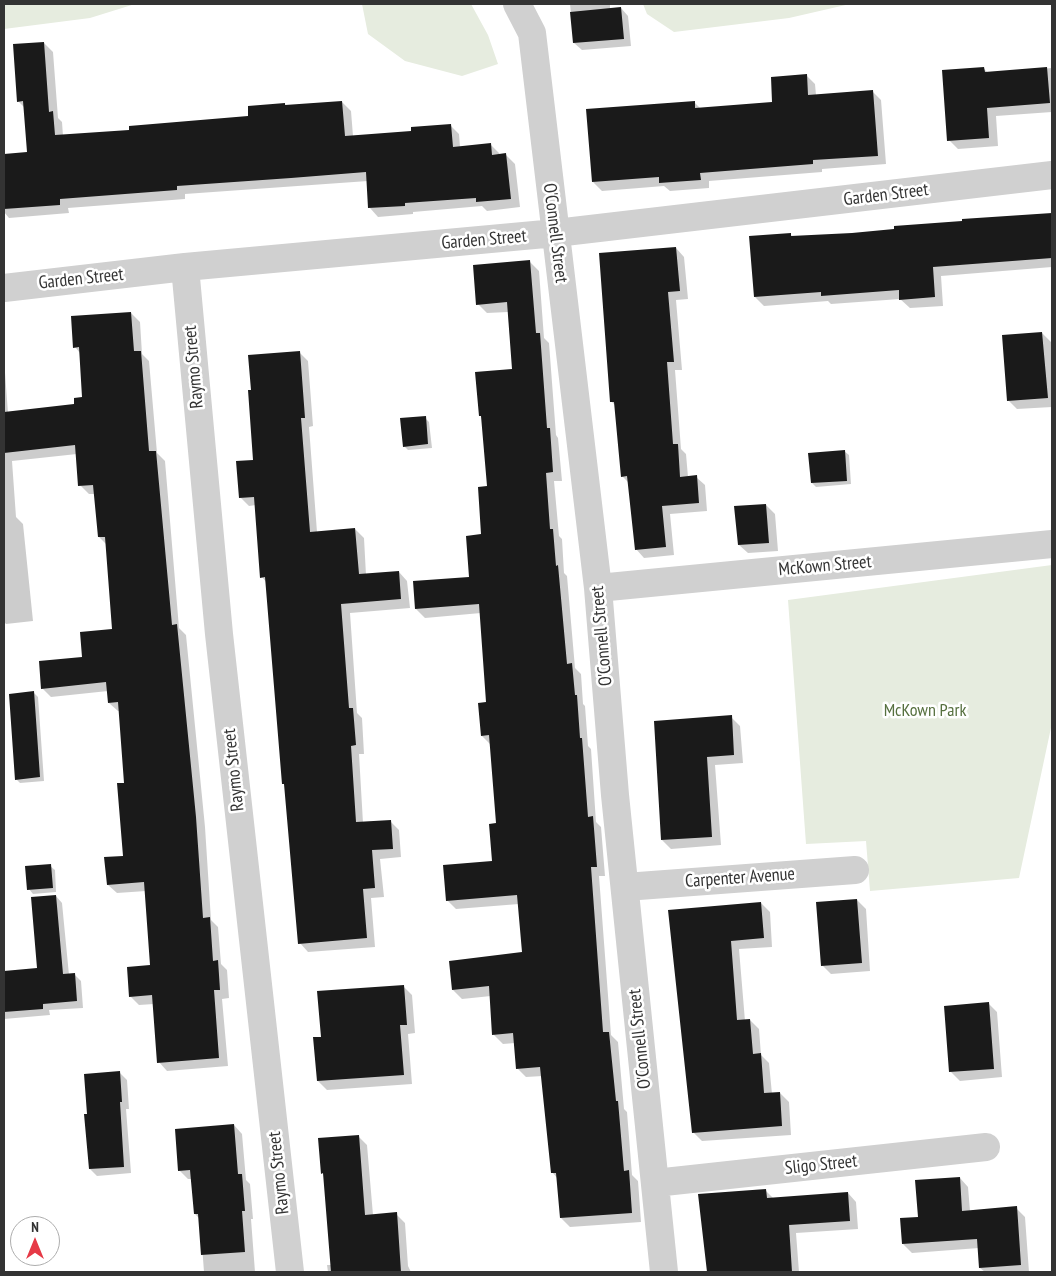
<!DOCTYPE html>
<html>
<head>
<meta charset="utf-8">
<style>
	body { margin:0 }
	#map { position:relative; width:1056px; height:1276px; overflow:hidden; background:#fff; font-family:"PT Sans Narrow",sans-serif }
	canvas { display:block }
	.frame { position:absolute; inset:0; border:5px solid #333; pointer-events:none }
	.north { position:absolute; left:10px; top:1216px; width:50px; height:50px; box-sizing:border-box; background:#fff; border:1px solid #adadad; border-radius:50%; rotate:0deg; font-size:14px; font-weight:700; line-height:20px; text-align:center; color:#333 }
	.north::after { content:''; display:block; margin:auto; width:18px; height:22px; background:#e63946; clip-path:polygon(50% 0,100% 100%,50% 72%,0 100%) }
</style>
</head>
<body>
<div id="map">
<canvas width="1056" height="1276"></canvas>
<div class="frame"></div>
<div class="north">N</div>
</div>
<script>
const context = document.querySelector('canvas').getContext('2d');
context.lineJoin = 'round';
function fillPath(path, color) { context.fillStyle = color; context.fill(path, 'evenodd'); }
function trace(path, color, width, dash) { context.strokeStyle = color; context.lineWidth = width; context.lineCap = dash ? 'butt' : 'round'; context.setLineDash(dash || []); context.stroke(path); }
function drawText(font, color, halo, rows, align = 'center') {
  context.font = font + ' "PT Sans Narrow",sans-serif'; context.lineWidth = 5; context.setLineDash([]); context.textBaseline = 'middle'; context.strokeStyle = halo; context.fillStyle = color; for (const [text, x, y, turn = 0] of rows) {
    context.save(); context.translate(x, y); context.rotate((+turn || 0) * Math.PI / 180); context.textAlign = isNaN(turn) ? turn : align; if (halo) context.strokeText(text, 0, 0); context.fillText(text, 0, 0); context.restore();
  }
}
fillPath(new Path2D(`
	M4 4H135L90 18 4 29Z
	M362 4H471L488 35 498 64 462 76 405 61 368 34Z
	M643 4H850L789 18 674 32 647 14Z
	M1052 565V723L1019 878 870 891 866 841 806 844 788 600Z`), '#e6ecdf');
fillPath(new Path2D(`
	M570 4H610V10L621 8 628 16 631 46 582 50 574 43Z
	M44 43 53 52 58 118 62 122 63 136 130 131 250 117 285 104 287 107 342 102 351 111 353 136 413 132 450 125 459 134 460 147 490 144 499 153 500 155H506L515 164 520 207 487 211 482 206 413 212V214L378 217 370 208 368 181 185 194V199L68 208 69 213 9 218 4 212V155L29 153 25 108 18 101Z
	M1052 68V112L996 116 998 146 958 149 949 140 984 69 988 73Z
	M806 75 815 84 816 95 872 91 881 100 886 164 822 169V172L709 181V188L670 191 664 186 602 191 593 182 694 102 701 109 774 103Z
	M1052 214V267L941 276 943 306 910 308 900 299 831 304 828 301 764 306 755 297 791 235 794 238 852 234 963 222V220Z
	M676 248 684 257 688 299 676 300 682 370H675L681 449 686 454 688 477H696L705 485 707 511 670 514 674 555 644 558 636 549 629 483 622 476 616 406 611 401Z
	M530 262 539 271 544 338 549 343 556 435 558 438 562 481H554L559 536 562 539 564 573 567 576 575 668 581 674 583 704 585 706 588 746 591 749 596 822 601 827 605 876H599L611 1035 618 1042 624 1109 627 1112 632 1175 638 1181 641 1222 570 1227 561 1218 558 1179 552 1172 543 1076 526 1077 517 1068 515 1043 503 1044 494 1035 491 996 462 999 453 990 450 962 523 953 519 904 456 909 447 900 493 862 498 825 491 745 482 736 487 703 481 613 425 618 416 609 414 582 471 578 483 535 488 488 483 418 480 415 513 370 508 312 487 313 478 304Z
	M131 313 140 322 142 354 149 361 157 453 165 461 179 628 186 635 205 827 211 920 218 927 221 964 227 970 229 998 222 999 228 1066 167 1071 159 1062 154 1004 139 1005 130 996 151 966 146 891 117 893 108 885 124 857 126 784 120 711H118L109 703 108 691 51 697 42 688 84 658 113 631 107 545 99 537 95 494H89L80 485 77 454 12 461 16 517 23 524 33 621 6 624 4 622V359L8 413 76 405 83 398 80 353 75 347Z
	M1042 333 1051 342 1052 407 1017 409 1008 400Z
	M299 352 308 361 313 426 309 427 317 532 355 529 364 538 366 575 399 572 407 581 410 608 350 613 357 713 362 718 364 754H359L363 823 390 821 399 830 401 857 380 859 384 897 371 898 375 947 308 952 300 943 286 786 283 783 267 583 262 577 256 505 249 506 240 497 254 461 252 391Z
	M425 418 429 422 432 448 408 450 404 446Z
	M844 451 849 455 851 484 816 487 812 483Z
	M766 505 775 514 778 551 748 553 739 545Z
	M34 693 38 697 44 781 20 783 16 779Z
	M731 717 740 726 743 763 715 765 721 845 671 849 662 840 655 722Z
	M50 866 55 870 56 892 33 894 29 889Z
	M56 896 62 903 69 975 74 974 81 981 83 1008 49 1010 50 1015 4 1019V972L38 970Z
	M857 900 866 909 870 971 831 974 822 965Z
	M761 903 770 912 772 947 739 949 745 1021 750 1020 759 1029 761 1055 769 1063 772 1094 780 1093 789 1102 791 1135 702 1141 693 1132 669 911Z
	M403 986 412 995 415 1033 408 1034 412 1084 327 1090 318 1081 322 1038Z
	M988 1003 997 1012 1002 1077 960 1081 951 1072Z
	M120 1073 127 1080 129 1109H126L131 1173 97 1176 90 1169 88 1115Z
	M234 1125 242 1134 246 1180 250 1184 253 1219H251L255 1272H204L200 1219 195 1214 192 1179H188L179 1170Z
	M358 1136 367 1145 373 1215 396 1214 405 1223 408 1266 411 1272H328L327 1265H332L325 1175 322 1173Z
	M960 1178 968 1187 970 1211 1016 1208 1025 1217 1029 1272H985L980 1268 979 1248 912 1253 903 1244 919 1218Z
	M766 1191 774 1199 848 1193 856 1202 858 1229 796 1233 799 1272H708L700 1195Z`), '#0003');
fillPath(new Path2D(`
	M621 7 624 39 573 43 570 12Z
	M44 42 49 112 53 111 55 135 129 130V126L248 116V106L285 103V105L342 101 345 136 411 131V127L451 124 453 147 491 143 492 155 506 153 511 199 476 202V198L405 203V206L368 208 366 172 291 178 177 186V190L60 199V205L4 209V154L27 152 23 101 17 102 13 44Z
	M984 67 985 72 1047 67 1050 103 987 108 989 138 947 141 942 70Z
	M807 74 808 95 873 90 878 156 813 160V164L700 173 701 180 659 183V177L592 182 586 109 695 101V108L772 102 771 77Z
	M1052 213V258L933 267 935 297 899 300V290L821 296V292L754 297 749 236 791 233V236L852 233 894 229V226L962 221V219Z
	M676 247 680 291 668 292 674 362H667L673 444H678L680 477 697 475 699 503 662 506 666 547 635 550 627 476 621 477 614 402H610L599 253Z
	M530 260 536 333H540L547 428H550L553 472 546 473 550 529H553L556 566 558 565 567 664 572 663 575 695H577L580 738H582L588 817 593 816 597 867H591L603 1032H609L616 1101H618L624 1171 629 1170 632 1213 560 1218 556 1173H551L540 1067 516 1069 513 1033 492 1035 489 986 452 990 449 961 522 952 517 895 446 901 443 865 492 861 489 824 496 823 489 735 481 736 478 703 486 702 479 604 415 609 413 581 469 577 466 536 481 534 478 487 487 486 481 416H479L475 372 512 369 507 302 476 305 473 265Z
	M131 312 134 351H141L149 451H156L172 625 177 624 196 817 203 918 210 917 213 961 218 960 220 990H214L219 1058 157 1063 152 995 129 997 127 967 150 965 144 882 107 885 104 857 123 856 117 783H124L118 702 108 703 106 682 41 689 39 661 82 657 80 632 112 629 105 537H98L93 485 78 486 75 445 4 453V412L74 404V398L82 397 79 347 73 348 71 316Z
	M1042 332 1048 398 1007 401 1002 335Z
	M300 351 305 418H301L310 532 355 528 359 574 399 571 401 599 341 604 349 708H353L356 745 351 746 356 822 391 820 393 849 372 850 375 888 363 889 367 938 298 944 284 784H282L265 577 260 578 254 497 239 498 236 461 253 460 248 390H251L248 355Z
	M426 416 428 444 403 447 400 418Z
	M845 450 847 481 811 483 808 453Z
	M766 504 769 543 738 545 734 506Z
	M34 691 40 777 15 780 9 694Z
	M732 715 734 755 707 757 712 837 661 840 654 721Z
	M51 864 53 888 27 890 25 866Z
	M56 895 63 974 75 973 77 1001 43 1004V1009L4 1012V971L37 968 31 897Z
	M857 899 862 963 821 966 816 902Z
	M761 902 764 938 731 941 737 1020 750 1019 753 1054 761 1053 764 1093 780 1092 782 1126 692 1133 668 910Z
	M404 985 407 1025H400L404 1075 317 1081 313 1037H321L317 991Z
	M989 1002 994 1069 949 1072 944 1006Z
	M120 1071 122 1102H120L124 1167 89 1169 84 1114H87L84 1074Z
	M234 1124 238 1174H242L245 1211H242L245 1252 201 1255 198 1214H194L190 1170 178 1171 175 1129Z
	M359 1135 365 1215 397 1212 401 1272H331L323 1173 321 1174 318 1138Z
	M960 1177 962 1211 1017 1206 1021 1265 979 1268 977 1239 902 1244 900 1218 918 1217 915 1180Z
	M766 1189 767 1198 848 1192 850 1221 789 1225 792 1272H707L698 1194Z`), '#1a1a1a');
trace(new Path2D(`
	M517 4 532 33 598 588 615 795 664 1272
	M185 267 219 634 290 1272
	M4 288 185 267 556 233 1052 175
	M598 588 1052 544
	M625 887 855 870
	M655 1183 986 1147`), '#d0d0d0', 28);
drawText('18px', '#333', '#fff', [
	["Garden Street",886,195,-7],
	["O'Connell Street",555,233,83],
	["Garden Street",484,240,-5],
	["Garden Street",81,279,-6],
	["Raymo Street",194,367,-95],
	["McKown Street",825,566,-5],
	["O'Connell Street",602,636,-95],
	["Raymo Street",234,770,-96],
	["Carpenter Avenue",740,878,-4],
	["O'Connell Street",640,1039,-96],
	["Sligo Street",821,1165,-6],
	["Raymo Street",279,1173,-96]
]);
drawText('18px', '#56703f', '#fff', [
	["McKown Park",925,711]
]);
</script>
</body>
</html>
